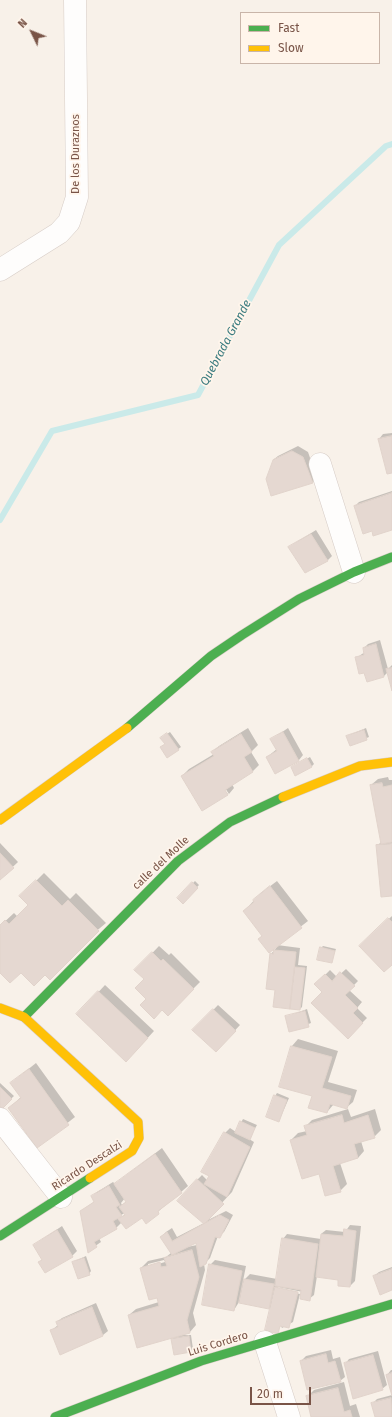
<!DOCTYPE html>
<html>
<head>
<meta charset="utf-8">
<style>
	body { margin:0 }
	#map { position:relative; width:392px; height:1417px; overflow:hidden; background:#f8f1e9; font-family:"Fira Sans",sans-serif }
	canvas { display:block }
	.legend { position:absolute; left:240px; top:12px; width:140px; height:52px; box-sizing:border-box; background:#fff5eb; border:1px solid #c9b5a9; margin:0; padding:5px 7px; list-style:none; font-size:12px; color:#795447 }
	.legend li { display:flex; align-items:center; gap:8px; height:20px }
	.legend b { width:20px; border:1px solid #c9b5a9 }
	.north { position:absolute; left:12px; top:12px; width:40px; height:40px; -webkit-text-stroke:3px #fff5eb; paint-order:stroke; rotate:313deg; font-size:11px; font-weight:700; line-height:16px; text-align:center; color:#795447 }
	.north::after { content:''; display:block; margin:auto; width:14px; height:18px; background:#795447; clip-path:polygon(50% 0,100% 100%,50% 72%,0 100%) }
	.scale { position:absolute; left:250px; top:1387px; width:61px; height:18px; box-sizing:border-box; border:2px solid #795447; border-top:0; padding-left:5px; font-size:12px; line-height:14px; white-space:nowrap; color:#795447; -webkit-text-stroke:3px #fff5eb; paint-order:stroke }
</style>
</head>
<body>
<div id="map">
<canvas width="392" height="1417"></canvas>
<ul class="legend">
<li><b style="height:5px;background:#4caf50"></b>Fast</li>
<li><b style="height:5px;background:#ffc107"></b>Slow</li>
</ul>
<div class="north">N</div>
<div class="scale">20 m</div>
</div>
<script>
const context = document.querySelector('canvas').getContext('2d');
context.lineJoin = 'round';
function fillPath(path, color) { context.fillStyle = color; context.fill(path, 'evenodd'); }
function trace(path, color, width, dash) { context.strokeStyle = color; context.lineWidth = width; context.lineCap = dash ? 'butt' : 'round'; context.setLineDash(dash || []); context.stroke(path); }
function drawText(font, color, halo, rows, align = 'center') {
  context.font = font + ' "Fira Sans",sans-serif'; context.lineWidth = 3.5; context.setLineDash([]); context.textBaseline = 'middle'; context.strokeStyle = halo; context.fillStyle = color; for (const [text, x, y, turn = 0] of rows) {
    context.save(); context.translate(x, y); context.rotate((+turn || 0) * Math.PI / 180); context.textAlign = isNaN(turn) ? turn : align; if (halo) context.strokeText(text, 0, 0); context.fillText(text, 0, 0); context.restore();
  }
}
fillPath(new Path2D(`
	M392 433V472L379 439 383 434Z
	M298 446 308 452 317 478 312 483 273 460 278 456Z
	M392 491V529L372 530 355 506 359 502Z
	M316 530 332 556 328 560 289 547Z
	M380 640 388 669 392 665V687L388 672 384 676 367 681 365 672 356 658 365 652 364 648 368 644Z
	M248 728 258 745 251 752 259 765 252 772 232 784 234 788 229 794 223 785 221 786 228 794 203 810 182 776 189 769 214 754 212 752 219 746Z
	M288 728 303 755 299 760 276 772 267 757 277 749 272 739Z
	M366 728 369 737 350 745 347 736Z
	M170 732 181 747 168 757 164 736Z
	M310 757 314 764 311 767H292Z
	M388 777 389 780H392V895L377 846 382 841 371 785 378 779Z
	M0 843 18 862 0 879Z
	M44 873 70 899 76 893 106 923 45 974 0 971V926L14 913 17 916 29 905 21 896Z
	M195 881 199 885 183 902 178 898Z
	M277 881 308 921 277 945 300 948 298 965 307 966 302 1007 300 1009 292 1005 289 1007 276 989 271 954 277 947 259 939 263 935 244 911 261 893Z
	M392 916V963L360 946Z
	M159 946 169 955 171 953 200 982 168 1014 147 999 145 979 136 970Z
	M323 946 336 949 331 962 321 948Z
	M346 969 358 981 349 990 362 1002 357 1008 367 1018 348 1037 323 992 316 984 330 970 337 977Z
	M105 985 154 1031 133 1054 78 1014Z
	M218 1005 240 1025 216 1051 194 1030Z
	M307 1009 311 1023 290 1031 286 1017Z
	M298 1039 338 1051 328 1082 357 1090 353 1102 346 1108 334 1104 327 1112 313 1096 280 1086 292 1046Z
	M36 1063 75 1117 37 1147 9 1108 21 1097 11 1083Z
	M0 1083 14 1096 2 1107 0 1105Z
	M277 1093 289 1098 279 1121 275 1096Z
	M348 1109 351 1117 375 1109 381 1130 374 1137 361 1141 364 1151 358 1158 340 1163 347 1184 340 1191 319 1173 291 1140 298 1133 307 1131 305 1127 312 1120Z
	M243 1119 257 1125 249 1139 254 1142 232 1192 204 1222 226 1211 233 1215 224 1232 218 1236 210 1258 204 1264 205 1270 193 1313 196 1325 190 1332 178 1335H191L193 1349 191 1351 172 1339 176 1336 129 1315 136 1309 159 1302 141 1268 148 1261 166 1257 171 1253 161 1237 166 1232 172 1228 177 1237 204 1223 197 1180 202 1175 208 1181 225 1133 230 1128 236 1132ZM196 1241 197 1245 187 1247ZM164 1260 165 1262 148 1267V1264Z
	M162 1148 188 1186 146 1222 143 1217 122 1222 116 1228 99 1238 101 1242 88 1251 81 1211 95 1201 93 1196 97 1192 113 1182 115 1184ZM125 1198 127 1201 122 1205 121 1203ZM125 1213V1214L119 1220 117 1217Z
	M350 1225 361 1226 355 1281 350 1286 339 1279 317 1276 314 1295 309 1299 303 1292 278 1287V1289L300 1294 293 1322 282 1328 271 1308 239 1302 234 1310 210 1265 215 1260 246 1266 243 1281 250 1274 277 1279 283 1239 287 1234 321 1239V1234L326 1230 345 1232Z
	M62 1226 77 1251 72 1256 39 1262 43 1259 34 1245Z
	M86 1256 91 1271 89 1274 73 1262Z
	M392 1267V1289L374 1276 379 1272Z
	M96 1303 108 1331 103 1335 60 1353 51 1331 58 1325 57 1322 62 1318Z
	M331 1350 333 1359 340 1357 345 1377 340 1381 301 1361 306 1356Z
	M378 1351 387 1385 382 1389 345 1364 349 1359Z
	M391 1370H392V1392L387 1375Z
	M344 1382 350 1406 356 1404 360 1417H312L307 1397 314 1390Z
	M392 1395V1417H377L372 1404 377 1399Z`), '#0003');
trace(new Path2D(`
	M0 520 52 431 198 395 279 245 386 146 392 144`), '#caeae9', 6);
const building = new Path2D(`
	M392 436V473L387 474 378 439Z
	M292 451 303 457 313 483 271 496 266 479 273 460Z
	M392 493V530L373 536 372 531 363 534 354 506Z
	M311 534 328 561 305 573 288 547Z
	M376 644 384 677 367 682 364 673 359 674 355 657 364 655 363 648Z
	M392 668V691L386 669Z
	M364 730 367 740 350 746 346 736Z
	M283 732 299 761 275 774 266 757 277 751 270 739Z
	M167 733 179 750 167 758 160 747 165 744 160 738Z
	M241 734 252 752 244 757 253 772 225 790 228 795 202 811 181 776 214 756 211 752Z
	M307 758 312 767 295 776 291 767Z
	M382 783 383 787 392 785V842L381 844 370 785Z
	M392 844V896L381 897 376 845Z
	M0 853 14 868 0 880Z
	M36 880 62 906 68 900 99 931 50 980 45 975 34 986 21 973 10 983 0 973V925L5 920 9 924 28 905 19 896Z
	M192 882 198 888 183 904 177 898Z
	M270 886 302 928 269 953 258 939 262 936 243 911 254 902 253 900Z
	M388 918 392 922V965L384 972 359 946Z
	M320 947 335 951 332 963 317 960Z
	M274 950 296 952 290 1009 273 1007 275 990 266 989 270 953 273 954Z
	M152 952 161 961 163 959 194 989 168 1016 162 1010 154 1019 140 1005 146 999 135 988 144 979 134 970Z
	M295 967 305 968 300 1010 290 1009Z
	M340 972 355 986 345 995 358 1008 353 1013 363 1023 348 1039 311 1003 322 992 314 984 325 974 332 981Z
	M98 991 148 1038 126 1062 76 1014Z
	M213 1009 236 1031 216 1052 192 1030Z
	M305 1011 309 1027 289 1032 285 1016Z
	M291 1046 332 1057 322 1088 351 1096 347 1109 330 1104 327 1113 308 1108 312 1096 279 1087Z
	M29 1069 69 1125 37 1148 8 1108 21 1098 10 1083Z
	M0 1087 12 1099 2 1109 0 1106Z
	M274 1095 287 1100 279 1122 266 1117Z
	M342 1115 344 1123 368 1115 375 1138 354 1144 358 1158 333 1166 341 1192 325 1196 319 1174 302 1179 290 1140 307 1135 304 1126Z
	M240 1121 255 1128 250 1140 235 1133Z
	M224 1132 250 1147 227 1197 204 1184 209 1176 201 1172Z
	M155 1154 182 1193 158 1211 159 1214 146 1224 142 1218 126 1229 118 1219 125 1215 119 1207 126 1202 114 1184Z
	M197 1179 224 1204 204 1224 177 1201Z
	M109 1186 120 1205 116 1207 122 1216 113 1221 117 1229 94 1242 97 1247 88 1253 80 1211 94 1202 91 1196Z
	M220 1215 229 1220 220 1238 215 1237 206 1264 200 1267 196 1243 172 1255 160 1237 167 1232 172 1241Z
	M344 1229 356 1231 350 1287 338 1286V1280L316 1277 321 1234 343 1236Z
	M57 1230 73 1257 45 1273 38 1262 42 1260 33 1245Z
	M282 1238 318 1244 310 1301 300 1299 301 1290 275 1286Z
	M192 1250 199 1277 187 1320 190 1333 137 1348 128 1315 159 1306 157 1298 149 1300 140 1268 160 1262 161 1267 167 1266 164 1258Z
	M84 1258 90 1275 78 1279 72 1262Z
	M209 1264 242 1271 234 1311 202 1305Z
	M392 1269V1290L380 1295 373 1276Z
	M244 1279 274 1284 269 1309 239 1303Z
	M275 1287 298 1292 289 1328 280 1326 278 1334 265 1330Z
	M92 1307 103 1336 60 1355 50 1330 58 1327 56 1322Z
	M189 1336 191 1352 174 1355 171 1339Z
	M326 1354 328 1363 335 1361 341 1382 307 1390 300 1361Z
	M373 1355 383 1390 353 1399 344 1363Z
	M392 1373V1396L386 1375Z
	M338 1388 344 1412 350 1410 352 1417H311L306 1396Z
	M391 1398 392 1417H375L371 1403Z`);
fillPath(building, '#e5d8d1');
trace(building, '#e1d3cb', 1);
const street = new Path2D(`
	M0 270 59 233 69 222 77 197 75 0
	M320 464 354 572
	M0 1119 61 1197
	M265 1342 289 1417`);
const fast = new Path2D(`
	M127 728 211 656 242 635 299 599 354 572 392 557
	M24 1017 178 861 230 822 283 797
	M0 1236 90 1178
	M55 1417 201 1361 392 1304`);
const slow = new Path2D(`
	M283 797 360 766 392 762
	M0 820 127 728
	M0 1008 24 1017 138 1122 139 1138 132 1151 90 1178`);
trace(street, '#d6ccc6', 23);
trace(fast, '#d7ccc6', 10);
trace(slow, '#d7ccc6', 10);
trace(street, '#fefdfc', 22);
trace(fast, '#4caf50', 9);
trace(slow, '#ffc107', 9);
drawText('11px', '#795447', '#fff5eb', [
	["De los Duraznos",76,154,-90],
	["calle del Molle",161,863,-43],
	["Ricardo Descalzi",87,1166,-33],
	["Luis Cordero",218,1344,-17]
]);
drawText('italic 12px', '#3a7b7f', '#fff5eb', [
	["Quebrada Grande",226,343,-62]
]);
</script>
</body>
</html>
